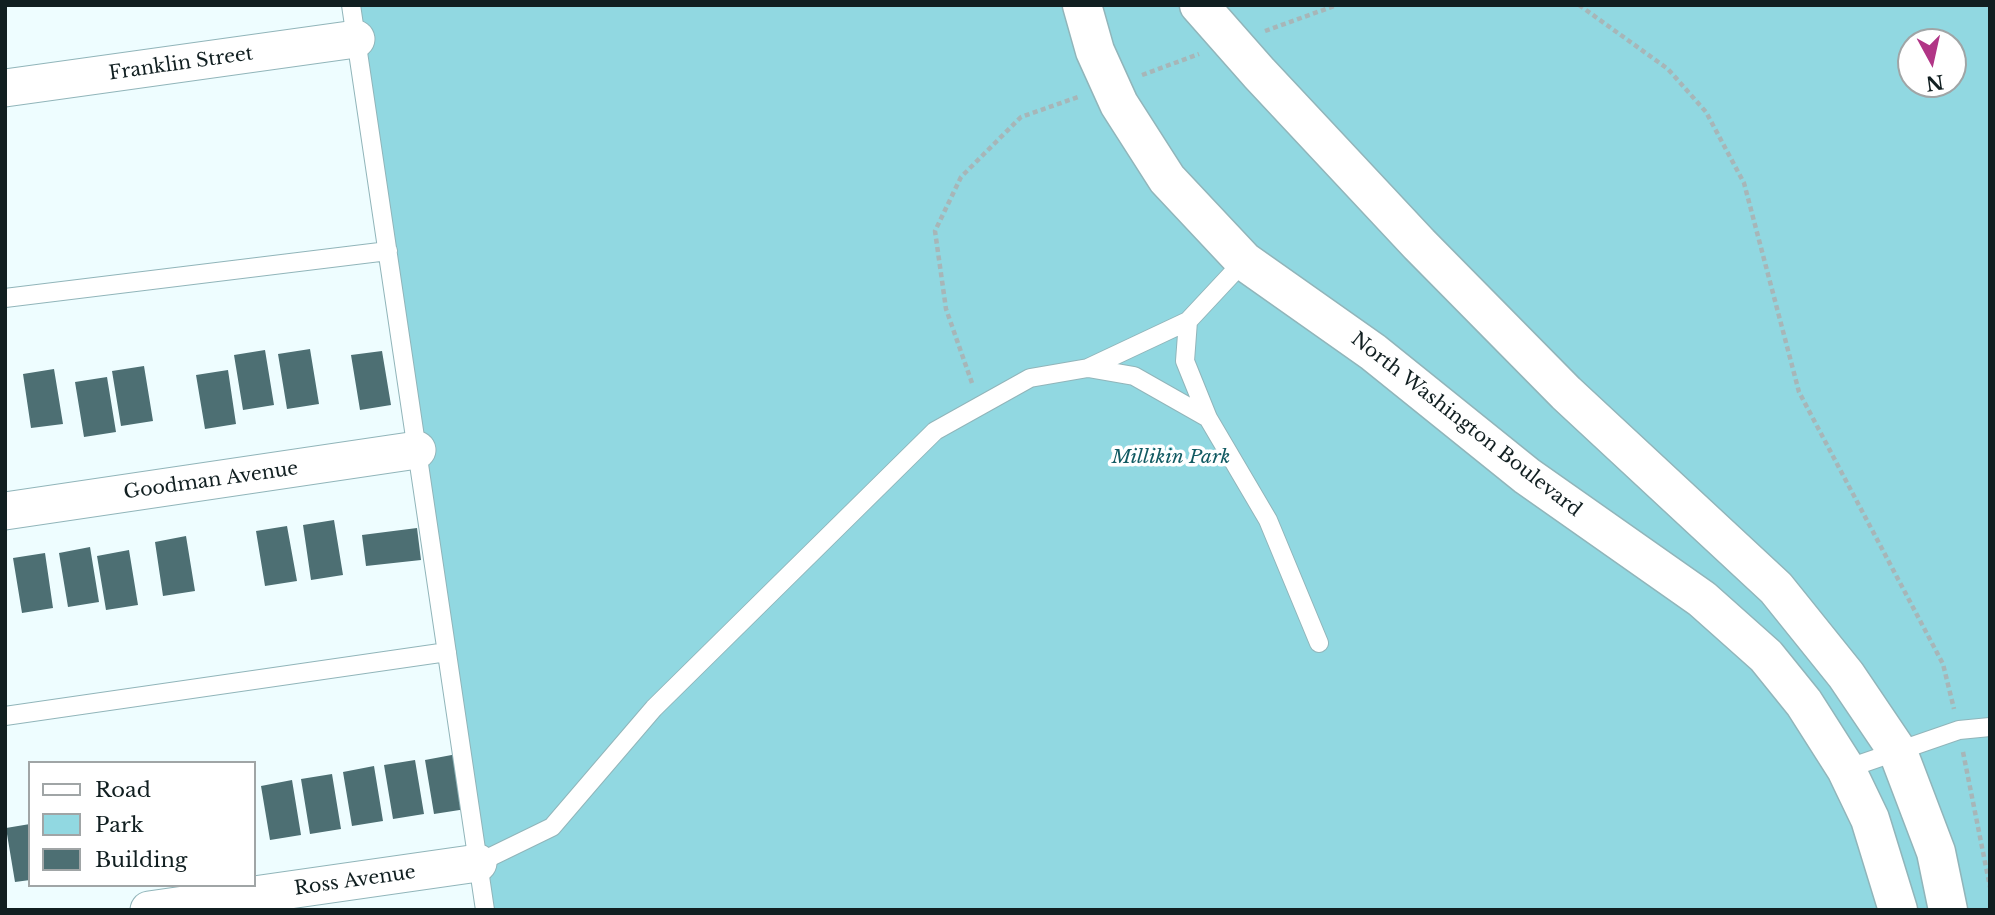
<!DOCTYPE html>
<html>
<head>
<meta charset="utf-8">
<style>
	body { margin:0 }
	#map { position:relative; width:1995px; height:915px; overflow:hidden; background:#eefdff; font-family:"Libre Baskerville",serif }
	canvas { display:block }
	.frame { position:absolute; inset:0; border:7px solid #111f21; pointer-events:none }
	.legend { position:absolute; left:28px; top:761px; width:228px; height:126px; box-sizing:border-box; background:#fff; border:2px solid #a0a5a6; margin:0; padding:9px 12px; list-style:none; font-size:21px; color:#111f21 }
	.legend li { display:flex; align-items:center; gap:14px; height:35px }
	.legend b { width:35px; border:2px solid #a0a5a6 }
	.north { position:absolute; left:1897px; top:28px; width:70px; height:70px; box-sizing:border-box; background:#fff; border:2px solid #a0a5a6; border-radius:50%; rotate:172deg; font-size:19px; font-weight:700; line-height:28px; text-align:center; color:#111f21 }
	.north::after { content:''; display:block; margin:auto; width:24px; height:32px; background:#b13586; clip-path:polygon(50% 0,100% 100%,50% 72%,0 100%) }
</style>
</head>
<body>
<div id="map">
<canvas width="1995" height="915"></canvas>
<div class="frame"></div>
<ul class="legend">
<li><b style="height:9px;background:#fff"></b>Road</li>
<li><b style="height:19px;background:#91d8e1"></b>Park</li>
<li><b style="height:19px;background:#4d6f73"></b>Building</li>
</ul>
<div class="north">N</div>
</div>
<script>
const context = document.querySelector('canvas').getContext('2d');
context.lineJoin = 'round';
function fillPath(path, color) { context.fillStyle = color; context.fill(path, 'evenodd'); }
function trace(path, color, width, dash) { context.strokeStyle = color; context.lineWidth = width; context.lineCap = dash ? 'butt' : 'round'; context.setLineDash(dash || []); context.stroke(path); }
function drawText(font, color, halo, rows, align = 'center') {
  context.font = font + ' "Libre Baskerville",serif'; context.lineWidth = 7; context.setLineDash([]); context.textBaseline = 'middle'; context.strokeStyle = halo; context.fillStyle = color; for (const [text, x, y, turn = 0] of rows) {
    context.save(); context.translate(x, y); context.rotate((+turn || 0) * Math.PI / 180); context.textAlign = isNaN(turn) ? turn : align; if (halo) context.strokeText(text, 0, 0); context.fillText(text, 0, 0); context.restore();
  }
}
fillPath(new Path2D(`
	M353 5H1990V910H485ZM1911 42H1953V84H1911Z`), '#91d8e1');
fillPath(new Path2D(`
	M310 349 319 404 287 409 278 354Z
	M265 350 274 405 243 410 234 355Z
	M382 351 391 405 360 410 351 355Z
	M144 366 153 421 121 426 112 371Z
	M54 369 63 424 31 428 23 374Z
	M228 370 236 424 205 429 196 375Z
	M107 377 116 432 84 437 75 382Z
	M334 520 343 575 311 580 303 525Z
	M287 526 297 581 265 586 256 531Z
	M417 528 421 560 366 566 362 535Z
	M186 536 195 591 163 596 155 542Z
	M90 547 99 602 68 607 59 553Z
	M129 550 138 605 106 610 97 556Z
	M45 553 53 608 22 613 13 558Z
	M457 754 466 809 434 814 425 760Z
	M415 760 424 814 393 819 384 765Z
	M374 766 383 821 352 826 343 772Z
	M332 774 341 829 310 834 301 779Z
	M292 780 301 835 270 840 261 786Z
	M30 824V880L15 882 6 828Z`), '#4d6f73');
const service = new Path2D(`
	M351 5 485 910
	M5 298 388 251
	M1188 321 1185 361 1208 418 1268 520 1319 643
	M1088 368 1188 321 1244 261
	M5 716 447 652
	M1846 769 1959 730 1990 727
	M478 863 552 827 654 708 935 431 1030 378 1088 368 1134 376 1208 418`);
const minor = new Path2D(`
	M5 88 356 39
	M5 511 417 450
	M149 910 478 863`);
const tertiary = new Path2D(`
	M1082 5 1095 51 1119 104 1167 179 1244 261 1373 352 1527 476 1702 599 1766 656 1804 703 1846 769 1870 819 1898 910
	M1199 5 1259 73 1419 244 1566 393 1776 588 1846 675 1898 752 1936 852 1948 910`);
trace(service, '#91b5ba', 20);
trace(minor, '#91b5ba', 39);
trace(tertiary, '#91b5ba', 41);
trace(new Path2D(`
	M1579 5 1668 69 1706 112 1744 183 1799 392 1943 664 1954 709
	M1265 31 1337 5
	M1142 75 1199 54
	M972 383 946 309 935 231 961 177 1021 117 1078 97
	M1963 752 1990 887`), '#a7b6b8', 4.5, [5, 3.5]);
trace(service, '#fff', 18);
trace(minor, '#fff', 37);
trace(tertiary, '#fff', 38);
drawText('19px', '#111f21', '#fff', [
	["Franklin Street",181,64,-8],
	["North Washington Boulevard",1466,425,38],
	["Goodman Avenue",211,481,-8],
	["Ross Avenue",355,881,-8]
]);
drawText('italic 19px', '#115a62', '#fff', [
	["Millikin Park",1171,458]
]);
</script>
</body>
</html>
